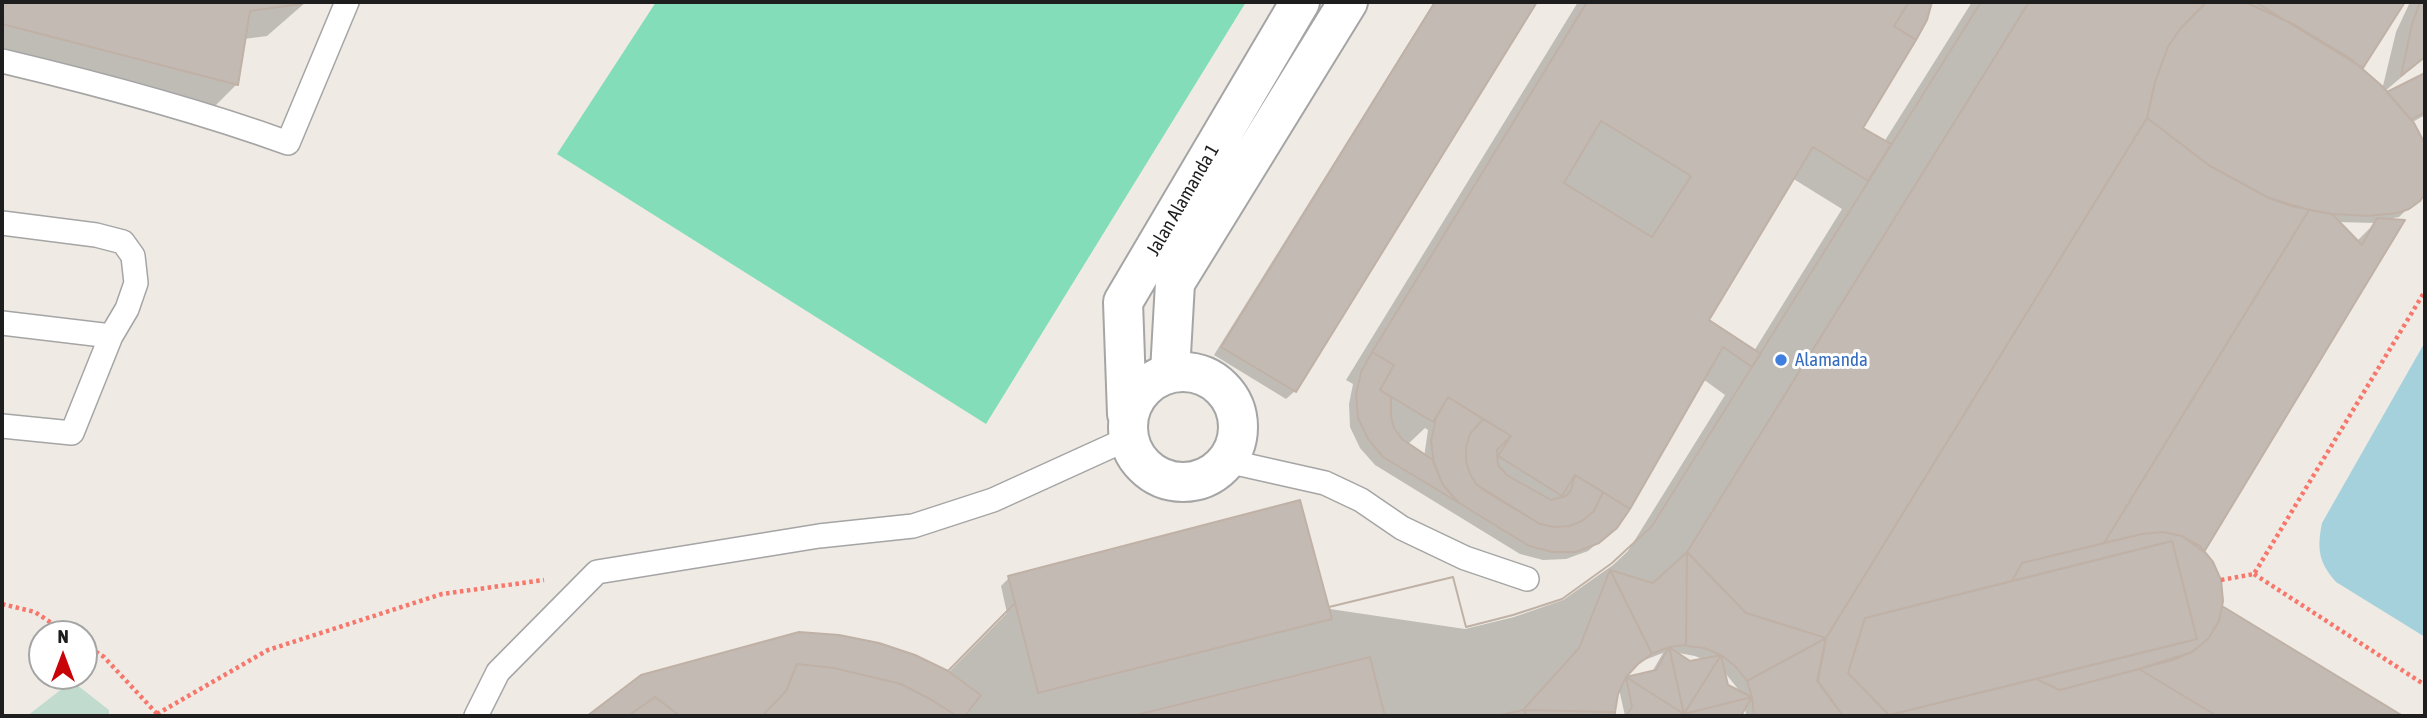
<!DOCTYPE html>
<html>
<head>
<meta charset="utf-8">
<style>
	body { margin:0 }
	#map { position:relative; width:2427px; height:718px; overflow:hidden; background:#efebe4; font-family:"Asap Condensed",sans-serif }
	canvas { display:block }
	.frame { position:absolute; inset:0; border:4px solid #1e1e1e; pointer-events:none }
	.north { position:absolute; left:28px; top:620px; width:70px; height:70px; box-sizing:border-box; background:#fff; border:2px solid #a5a5a5; border-radius:50%; rotate:0deg; font-size:19px; font-weight:700; line-height:28px; text-align:center; color:#1e1e1e }
	.north::after { content:''; display:block; margin:auto; width:24px; height:32px; background:#c80408; clip-path:polygon(50% 0,100% 100%,50% 72%,0 100%) }
</style>
</head>
<body>
<div id="map">
<canvas width="2427" height="718"></canvas>
<div class="frame"></div>
<div class="north">N</div>
</div>
<script>
const context = document.querySelector('canvas').getContext('2d');
context.lineJoin = 'round';
function fillPath(path, color) { context.fillStyle = color; context.fill(path, 'evenodd'); }
function trace(path, color, width, dash) { context.strokeStyle = color; context.lineWidth = width; context.lineCap = dash ? 'butt' : 'round'; context.setLineDash(dash || []); context.stroke(path); }
function drawText(font, color, halo, rows, align = 'center') {
  context.font = font + ' "Asap Condensed",sans-serif'; context.lineWidth = 6; context.setLineDash([]); context.textBaseline = 'middle'; context.strokeStyle = halo; context.fillStyle = color; for (const [text, x, y, turn = 0] of rows) {
    context.save(); context.translate(x, y); context.rotate((+turn || 0) * Math.PI / 180); context.textAlign = isNaN(turn) ? turn : align; if (halo) context.strokeText(text, 0, 0); context.fillText(text, 0, 0); context.restore();
  }
}
fillPath(new Path2D(`
	M72 681 109 710V716H27Z`), '#c1dccf');
fillPath(new Path2D(`
	M656 2H1246L986 424 557 154Z`), '#83ddb8');
fillPath(new Path2D(`
	M2425 342V637L2336 582C2318 562 2317 548 2322 523Z`), '#a5d1dc');
fillPath(new Path2D(`
	M2 2H306L267 36 244 39 237 84 204 117 2 65Z
	M1434 2H1535L1295 391 1286 399 1214 355Z
	M1578 2H1930L1926 20 1861 129 1884 142 1972 2H2403L2360 69 2382 90 2396 32 2410 2H2425V57L2384 92 2387 95 2425 75V115L2411 123 2425 150V192L2399 217 2388 219 2202 552 2220 607 2399 716H1746L1745 707 1739 716H1625L1619 689 1614 716H589L604 703 948 673 1007 613 1001 586 1009 578 1328 611 1330 609 1465 629 1514 617 1563 600 1613 565 1628 551 1725 395 1703 379 1606 536 1588 551 1566 559 1543 560 1520 554 1375 465 1360 448 1350 427 1349 404 1353 384 1346 380ZM1792 178 1842 209 1754 351 1707 321ZM2337 222 2375 223 2356 242ZM1425 428 1428 430 1424 457 1407 445ZM1673 652 1695 656 1705 660 1690 663ZM1663 653 1652 672 1621 680 1642 661ZM1722 669 1742 694 1727 686Z`), '#0003');
const building = new Path2D(`
	M2 2H304L301 4 250 11 238 85 2 24Z
	M1435 2H1537L1296 392 1221 347Z
	M1587 2H1909L1894 26 1916 40 1863 128 1891 144 1868 181 1813 147 1709 320 1761 354 1752 367 1723 347 1630 509 1575 475 1562 496 1498 456 1511 436 1448 397 1433 422 1380 390 1394 365 1372 352Z
	M1909 2H1932L1927 20 1916 40 1894 26Z
	M1981 2H2029L1687 552 1653 583 1610 570 1579 648 1523 710 1495 716H1385L1370 657 1132 716H965L981 695 948 671 1015 603 1038 693 1332 619 1329 607 1453 577 1466 627 1513 615 1562 599 1612 563 1652 526Z
	M1981 2H2029L1687 552 1653 583 1610 570 1579 648 1523 710 1495 716H1385L1370 657 1132 716H965L981 695 948 671 1015 603 1038 693 1332 619 1329 607 1453 577 1466 627 1513 615 1562 599 1612 563 1652 526Z
	M2029 2H2207L2180 29 2168 47 2155 82 2147 118 1826 638 1746 613 1687 552Z
	M2206 2H2245L2295 25 2351 59 2382 86 2414 123 2425 144V194L2420 201 2409 209 2397 213 2368 216 2332 214 2291 206 2269 198 2210 166 2147 118 2155 82 2168 47 2180 29Z
	M2255 2H2405L2363 68Z
	M2420 2H2425V57L2401 76 2412 24Z
	M2425 73V112L2411 120 2387 92Z
	M2147 118 2210 166 2269 198 2309 210 2104 543 2022 563 2012 581 1865 618 1848 673 1889 715 2036 679 2060 690 2139 669 2217 716H1843L1818 681 1826 638Z
	M1601 121 1691 176 1652 237 1564 183Z
	M2309 210 2332 214 2362 245 2377 218 2405 220 2204 552 2182 536 2163 532 2142 534 2104 543Z
	M1372 352 1394 365 1380 390 1391 397V416L1394 428 1402 439 1433 460 1443 485 1459 503 1383 457 1368 439 1358 418 1356 395 1361 372Z
	M1448 397 1483 419 1470 434 1466 447V461L1470 474 1477 485 1490 494 1540 524 1554 527 1569 526 1582 521 1594 511 1603 492 1630 509 1617 528 1599 543 1576 552H1552L1529 546 1459 503 1443 485 1434 464 1431 441 1436 418Z
	M1483 419 1511 436 1497 450 1498 465 1507 475 1551 500 1566 496 1571 490 1575 475 1603 492 1594 511 1582 521 1569 526 1554 527 1540 524 1477 485 1470 474 1466 461V447L1470 434Z
	M1300 500 1332 619 1038 693 1008 576Z
	M2163 532 2182 536 2200 546 2213 562 2221 580 2223 601 2219 621 2208 639 2192 652 2173 660 2060 690 2036 679 2197 639 2172 541 2012 581 2022 563 2142 534Z
	M2172 541 2197 639 1889 715 1848 673 1865 618Z
	M1687 552 1746 613 1826 638 1747 681 1735 666 1721 655 1704 648 1686 646Z
	M1687 552 1686 645 1669 647 1652 654 1610 570 1653 583Z
	M1610 570 1652 654 1638 664 1626 677 1618 694 1615 712 1523 710 1579 648Z
	M2222 606 2403 716H2217L2139 669 2192 652 2208 639 2219 621Z
	M799 632 839 635 879 643 915 655 948 671 981 695 965 716H957L930 699 901 684 834 668 797 664 786 691 762 716H680L655 697 628 716H587L641 675Z
	M1826 638 1817 681 1843 716H1754L1752 697 1747 681Z
	M1669 647 1684 714 1626 677 1656 670Z
	M1669 647 1690 661 1721 655 1684 714Z
	M1721 655 1728 685 1752 697 1684 714Z
	M1370 657 1385 716H1132Z
	M797 664 834 668 901 684 930 699 957 716H762L786 691Z
	M1626 677 1684 714 1676 716H1626L1632 707Z
	M655 697 680 716H628Z
	M1752 697 1741 716H1688L1684 714Z
	M1523 710 1615 712V716H1528Z
	M1523 710 1528 716H1495Z`);
fillPath(building, '#c3bab3');
trace(building, '#c0b1a6', 2);
const lane = new Path2D(`
	M2 61C99 84 194 109 288 143L347 2
	M2 223 96 235 123 242 133 256 136 283 127 309 111 336 72 433 2 426
	M2 323 111 336
	M1227 461 1325 483 1361 500 1402 528 1465 558 1527 579
	M476 716 498 672 597 572 819 536 913 526 993 500 1127 439`);
const street = new Path2D(`
	M1128 427a55 55 0 1 1 110 0a55 55 0 1 1-110 0Z
	M1170 372 1175 283 1348 2
	M1127 414 1123 302 1300 2`);
trace(lane, '#a5a5a5', 26);
trace(street, '#a5a5a5', 42);
trace(new Path2D(`
	M2254 574 2425 685
	M2221 580 2254 574 2425 291
	M2 604 35 612 68 634
	M84 644 104 657 159 716
	M157 714 268 650 442 594 544 580`), '#f7776c', 4.5, [3.5, 3.5]);
trace(lane, '#fff', 23);
trace(street, '#fff', 38);
for (const [x, y, r, color] of [
	[1781,360,7,"#3f7fe0"]
]) { const dot = new Path2D(); dot.arc(x, y, r, 0, 2 * Math.PI); context.fillStyle = color; context.fill(dot); trace(dot, '#fff', 2.5); }
drawText('19px', '#1e1e1e', '#fff', [
	["Jalan Alamanda 1",1183,200,-60]
]);
drawText('19px', '#366cbe', '#fff', [
	["Alamanda",1795,360]
], 'left');
</script>
</body>
</html>
